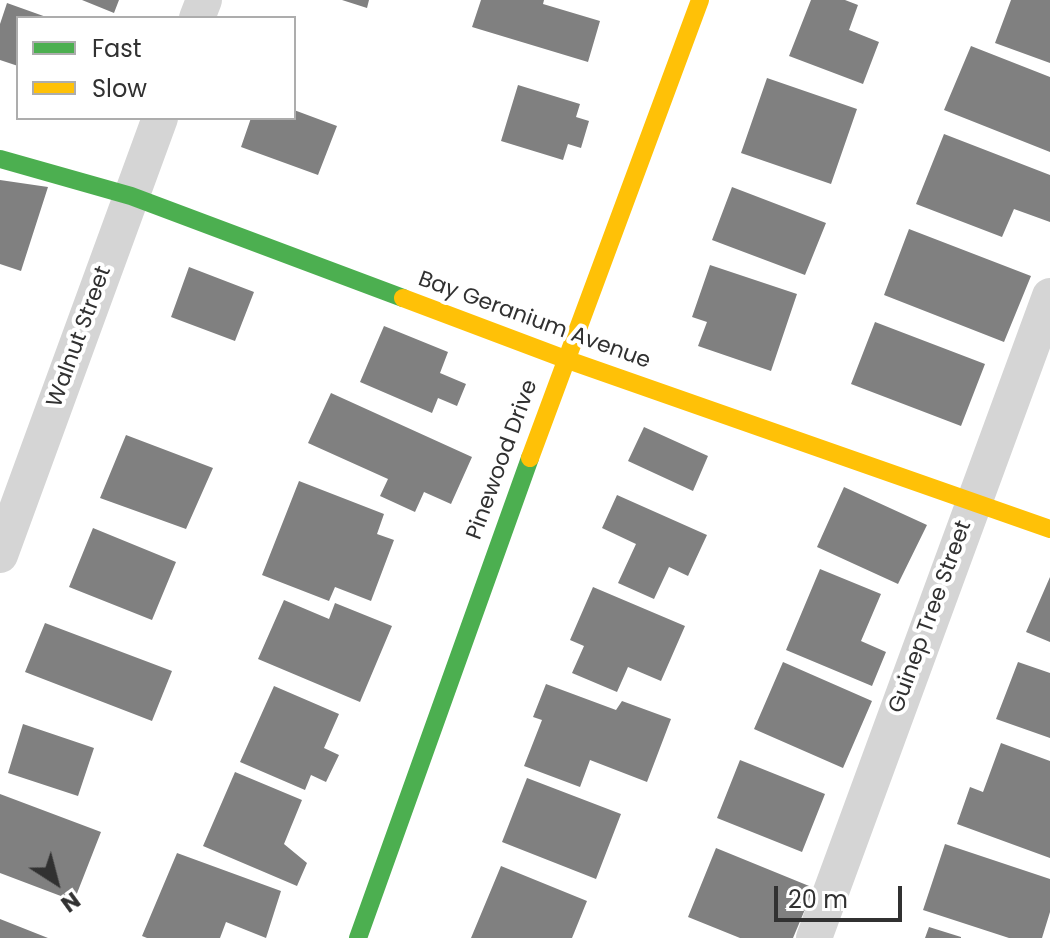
<!DOCTYPE html>
<html>
<head>
<meta charset="utf-8">
<style>
	body { margin:0 }
	#map { position:relative; width:1050px; height:938px; overflow:hidden; background:#fff; font-family:Poppins,sans-serif }
	canvas { display:block }
	.legend { position:absolute; left:16px; top:16px; width:280px; height:104px; box-sizing:border-box; background:#fff; border:2px solid #adadad; margin:0; padding:10px 14px; list-style:none; font-size:24px; color:#313131 }
	.legend li { display:flex; align-items:center; gap:16px; height:40px }
	.legend b { width:40px; border:2px solid #adadad }
	.north { position:absolute; left:16px; top:842px; width:80px; height:80px; -webkit-text-stroke:6px #fff; paint-order:stroke; rotate:144deg; font-size:22px; font-weight:700; line-height:32px; text-align:center; color:#313131 }
	.north::after { content:''; display:block; margin:auto; width:28px; height:36px; background:#313131; clip-path:polygon(50% 0,100% 100%,50% 72%,0 100%) }
	.scale { position:absolute; left:774px; top:886px; width:128px; height:36px; box-sizing:border-box; border:4px solid #313131; border-top:0; padding-left:10px; font-size:24px; line-height:28px; white-space:nowrap; color:#313131; -webkit-text-stroke:6px #fff; paint-order:stroke }
</style>
</head>
<body>
<div id="map">
<canvas width="1050" height="938"></canvas>
<ul class="legend">
<li><b style="height:10px;background:#4caf50"></b>Fast</li>
<li><b style="height:10px;background:#ffc107"></b>Slow</li>
</ul>
<div class="north">N</div>
<div class="scale">20 m</div>
</div>
<script>
const context = document.querySelector('canvas').getContext('2d');
context.lineJoin = 'round';
function fillPath(path, color) { context.fillStyle = color; context.fill(path, 'evenodd'); }
function trace(path, color, width, dash) { context.strokeStyle = color; context.lineWidth = width; context.lineCap = dash ? 'butt' : 'round'; context.setLineDash(dash || []); context.stroke(path); }
function drawText(font, color, halo, rows, align = 'center') {
  context.font = font + ' Poppins,sans-serif'; context.lineWidth = 8; context.setLineDash([]); context.textBaseline = 'middle'; context.strokeStyle = halo; context.fillStyle = color; for (const [text, x, y, turn = 0] of rows) {
    context.save(); context.translate(x, y); context.rotate((+turn || 0) * Math.PI / 180); context.textAlign = isNaN(turn) ? turn : align; if (halo) context.strokeText(text, 0, 0); context.fillText(text, 0, 0); context.restore();
  }
}
fillPath(new Path2D(`
	M82 0H119L114 13Z
	M342 0H369L367 8Z
	M481 0H544L543 4 600 21 588 62 472 27Z
	M811 0H845L858 5 849 30 879 42 863 84 789 56Z
	M1011 0H1050V63L995 43Z
	M7 3 49 18H18V66L0 60V24Z
	M971 46 1050 77V152L944 110Z
	M767 78 857 109 831 184 741 153Z
	M518 85 580 104 576 117 589 121 581 148 568 144 563 160 501 141Z
	M294 110 337 126 318 175 241 147 251 118H294Z
	M944 134 1050 175V222L1014 209 1002 237 916 204Z
	M0 180 48 187 21 271 0 264Z
	M732 187 826 223 805 275 712 240Z
	M909 229 1031 276 1004 342 884 295Z
	M710 265 797 294 771 371 698 346 707 322 692 317Z
	M189 267 254 292 235 341 171 317Z
	M875 322 985 364 961 426 851 384Z
	M384 326 448 352 440 373 466 384 457 406 438 398 432 413 360 382Z
	M331 393 472 457 451 504 424 492 415 512 380 496 388 479 308 443Z
	M644 427 708 456 693 491 628 461Z
	M126 435 213 468 186 529 100 498Z
	M299 481 384 514 377 534 394 540 371 601 335 587 329 601 262 575Z
	M844 487 927 525 898 584 817 547Z
	M617 495 707 535 688 576 669 567 654 599 618 583 636 544 602 528Z
	M93 528 176 562 152 620 69 587Z
	M820 569 881 594 861 641 886 652 872 686 786 650Z
	M1050 577V642L1026 632Z
	M593 587 685 626 661 681 628 667 617 692 572 673 584 646 570 640Z
	M284 600 329 619 335 603 392 626 360 702 258 659Z
	M45 623 172 671 152 721 25 672Z
	M783 662 872 701 843 768 754 729Z
	M1018 662 1050 673V738L996 719Z
	M546 684 616 710 622 701 671 719 647 782 590 760 580 787 524 766 542 720 533 717Z
	M274 686 339 714 324 748 339 755 326 782 311 775 305 790 240 762Z
	M23 724 94 748 78 796 8 773Z
	M1001 743 1050 761V858L957 824 970 787 983 792Z
	M740 760 825 794 802 852 717 818Z
	M235 772 302 800 284 844 307 863 297 886 203 846Z
	M527 778 621 814 596 879 502 842Z
	M0 794 101 832 74 901 0 873Z
	M945 844 1050 879V912L1042 938H1009L923 910Z
	M716 848 814 888 793 938H740L688 917Z
	M177 853 281 891 266 938 226 922 220 938H147L142 936Z
	M501 866 587 901 572 938H471Z
	M0 919 48 938H0Z
	M929 927 961 937V938H925Z`), '#808080');
trace(new Path2D(`
	M197 18 204 0
	M0 555 160 118
	M814 938 1050 296`), '#d5d5d5', 36);
trace(new Path2D(`
	M0 159 131 196 403 298
	M358 938 530 458`), '#4caf50', 18);
trace(new Path2D(`
	M403 298 565 359 1050 529
	M530 458 700 0`), '#ffc107', 18);
drawText('22px', '#313131', '#fff', [
	["Bay Geranium Avenue",534,321,20],
	["Walnut Street",80,337,-70],
	["Pinewood Drive",503,460,-70],
	["Guinep Tree Street",931,617,-70]
]);
</script>
</body>
</html>
